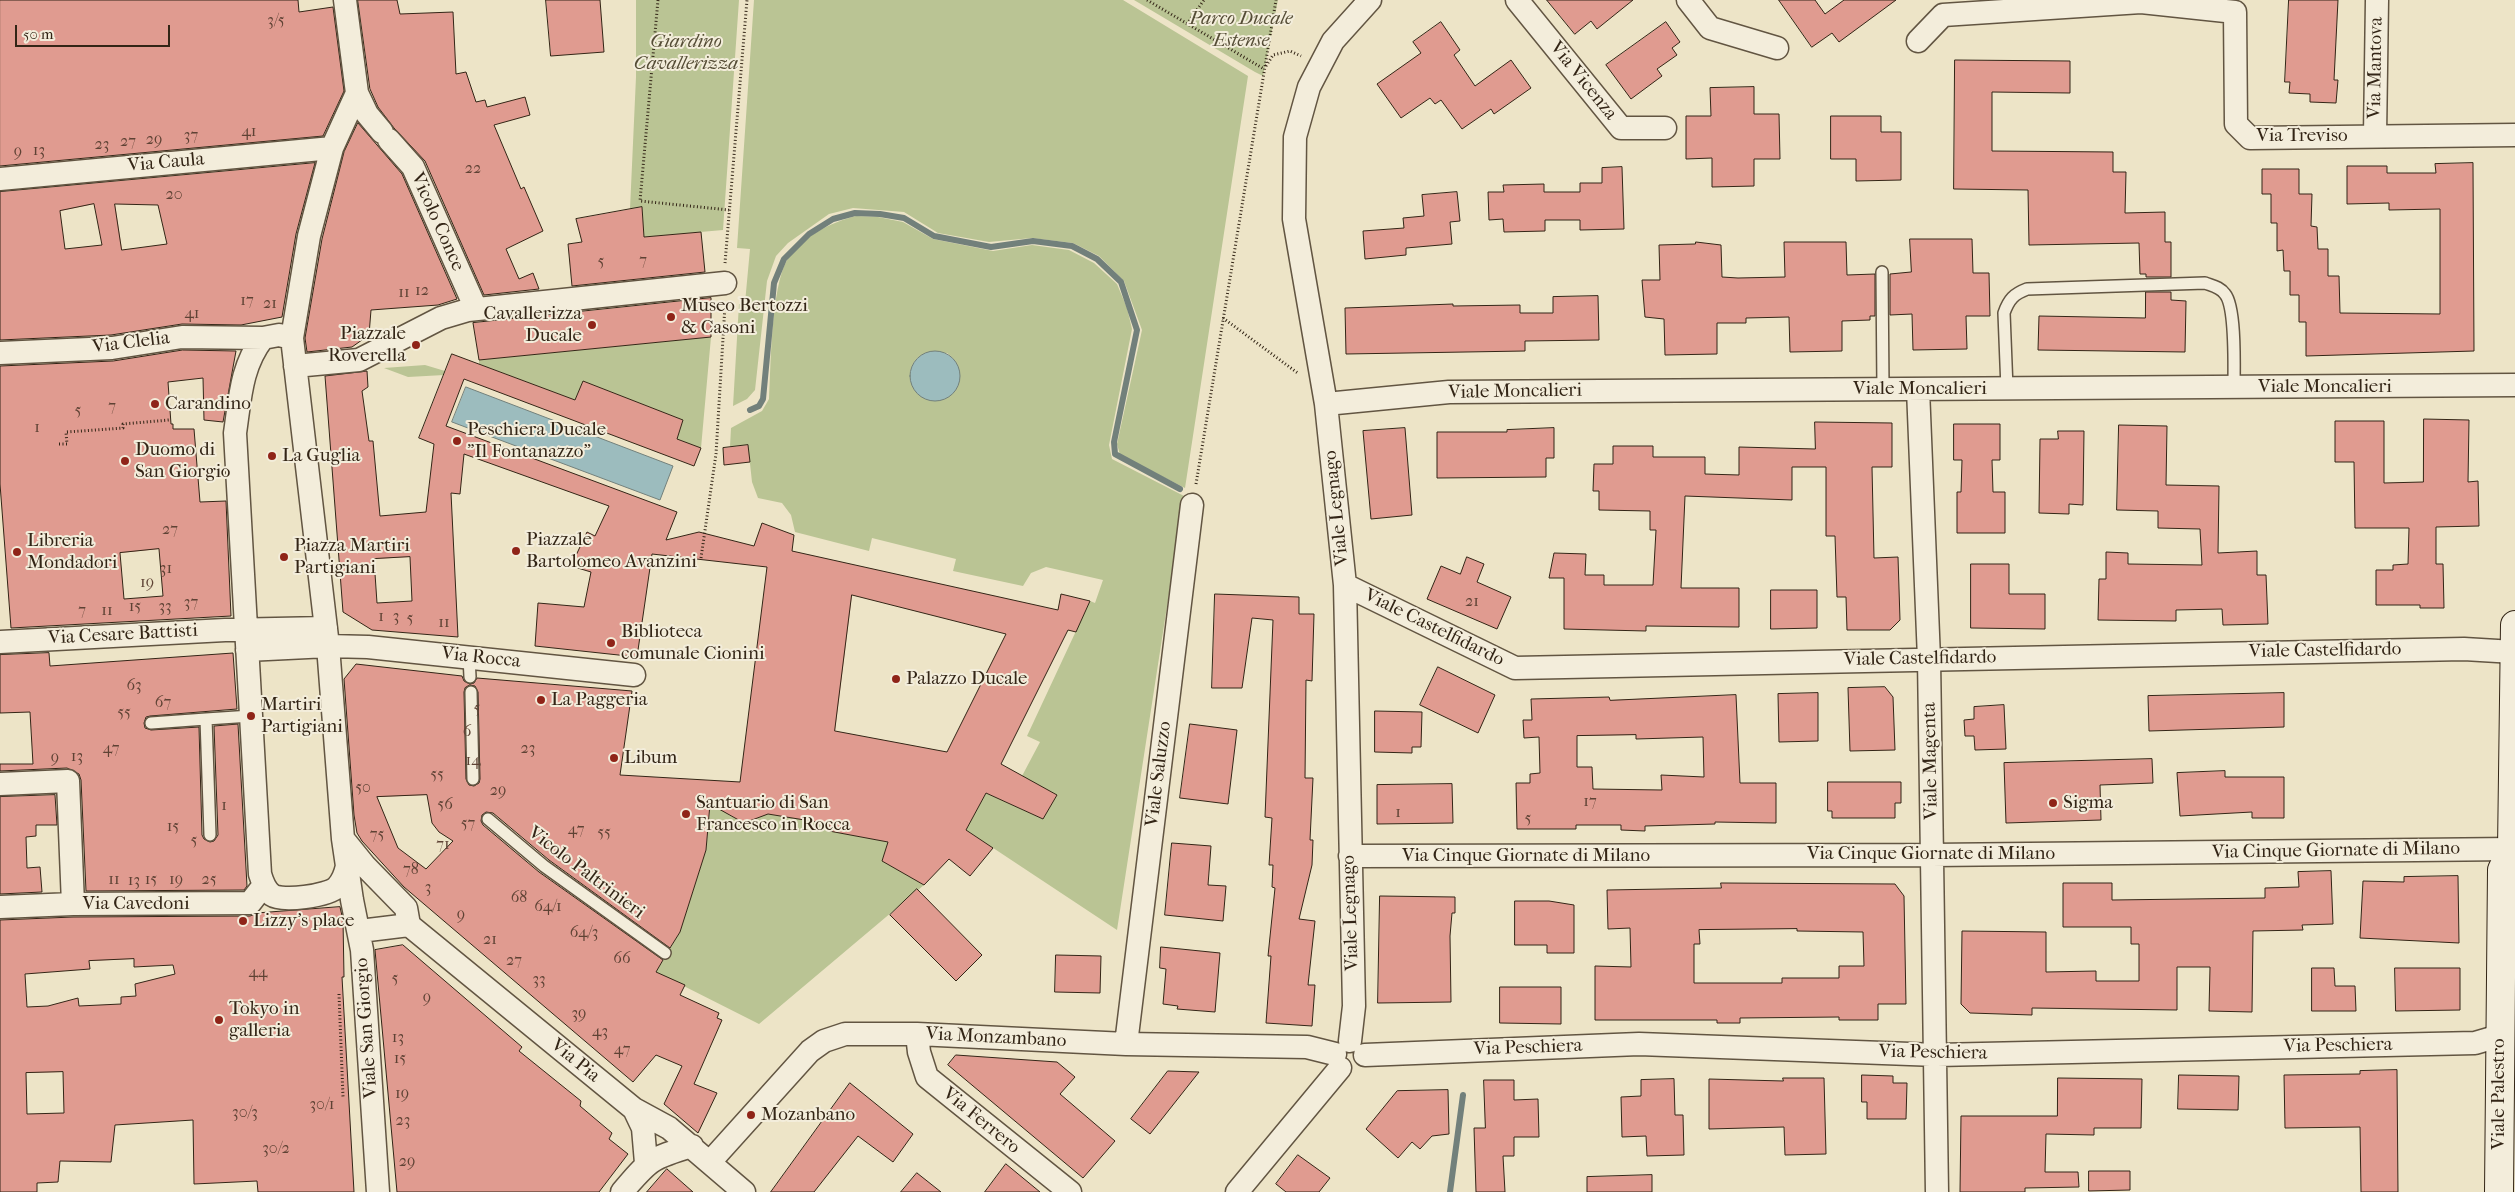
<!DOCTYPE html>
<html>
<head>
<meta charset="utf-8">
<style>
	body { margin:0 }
	#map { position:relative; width:2515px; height:1192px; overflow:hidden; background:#ede4c7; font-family:"IM FELL French Canon",serif }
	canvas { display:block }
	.scale { position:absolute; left:15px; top:25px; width:155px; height:22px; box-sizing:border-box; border:2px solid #332516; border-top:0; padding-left:6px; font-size:15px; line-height:18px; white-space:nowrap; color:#332516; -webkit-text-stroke:4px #f3eddb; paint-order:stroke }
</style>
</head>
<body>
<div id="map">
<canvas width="2515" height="1192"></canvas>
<div class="scale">50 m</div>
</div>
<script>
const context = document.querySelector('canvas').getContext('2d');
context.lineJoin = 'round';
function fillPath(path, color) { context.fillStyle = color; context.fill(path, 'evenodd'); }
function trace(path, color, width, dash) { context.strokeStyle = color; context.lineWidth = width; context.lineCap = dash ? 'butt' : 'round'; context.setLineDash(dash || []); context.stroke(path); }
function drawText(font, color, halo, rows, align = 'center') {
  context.font = font + ' "IM FELL French Canon",serif'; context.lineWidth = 4; context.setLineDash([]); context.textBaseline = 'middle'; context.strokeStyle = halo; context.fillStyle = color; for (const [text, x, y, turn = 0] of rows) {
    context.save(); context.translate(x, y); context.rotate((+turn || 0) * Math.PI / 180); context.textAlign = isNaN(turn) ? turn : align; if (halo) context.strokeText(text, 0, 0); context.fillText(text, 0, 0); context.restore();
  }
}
fillPath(new Path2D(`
	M636 0H739L723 230 644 237 642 207 630 209 636 77Z
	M754 0H1123L1248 76 1185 488 1120 455 1117 444 1142 330 1124 281 1099 256 1073 243 1032 238 989 242 938 233 904 212 853 208 829 214 788 243 776 256 767 281 755 390 747 399 733 406 739 304 745 303 750 249 737 248Z
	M1134 0H1278L1263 76 1255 72Z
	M856 216 878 217 903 222 933 239 993 251 1032 245 1069 250 1094 263 1117 284 1127 308 1132 329 1109 445 1112 459 1184 496 1117 930 966 830 986 793 1043 819 1057 795 1022 776 1040 742 1027 736 1090 601 1095 603 1103 580 1046 567 1031 573 1023 586 953 571 956 559 872 538 869 551 795 532 791 515 782 503 758 498 752 482 748 445 730 447 731 428 762 411 769 399C771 364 771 289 787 260 800 237 832 222 856 216ZM947 353C962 364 963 381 951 395L910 374C915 350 927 354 947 353Z
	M711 337 701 448 677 439 683 420 583 381 575 400 479 364V360Z
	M425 365 445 371 444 375 408 377 384 368Z
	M712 791 729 815 744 823 760 817 761 813 829 824V831L888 842 882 861 924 885 759 1024 656 972 680 932 706 850Z`), '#bac494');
const water = new Path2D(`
	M910 376a25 25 0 1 1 50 0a25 25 0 1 1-50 0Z
	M466 387 673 466 660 500 452 422Z`);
fillPath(water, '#9cbcbe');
trace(water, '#72807b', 1);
trace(new Path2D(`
	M750 410 759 406 763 399 774 283 784 259 809 234 833 219 855 213 880 214 904 218 934 236 991 247 1033 241 1072 246 1097 259 1121 282 1137 330 1114 442 1115 454 1180 489
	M1450 1192 1463 1095`), '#72807b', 6);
const building = new Path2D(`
	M0 0H298L299 12 333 7 344 91 323 136 0 166Z
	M358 0H397L400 14 453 12 456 74 466 72 476 102 485 100 487 107 525 97 530 115 494 125 521 189 524 187 543 231 506 249 519 279 533 273 539 289 484 295 425 161 394 128 378 107 370 89Z
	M546 0H600L604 52 551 56Z
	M1547 0H1633L1597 29 1591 21 1575 34Z
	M1779 0H1815L1825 14 1844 0H1896L1839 42 1832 33 1812 47Z
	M2289 0H2338L2334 80H2338L2336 103 2310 102V94L2289 93 2290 82H2285Z
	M1441 22 1460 50 1454 55 1475 86 1511 60 1531 88 1494 114 1491 109 1462 129 1441 100 1435 104 1430 98 1401 118 1377 84 1421 53 1413 42Z
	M1666 22 1680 42 1672 48 1677 55 1657 69 1662 76 1631 99 1606 65Z
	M1955 60 2070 61V93L1992 92V151L2113 152V172H2126L2125 213 2165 212V242H2171V277H2146V274H2140L2139 243 2029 245 2028 190 1954 189Z
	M1754 87V114H1779L1780 159H1754V186L1712 187V158L1686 159V116H1711L1710 88Z
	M1831 116H1881V132H1901V180L1856 181V159H1831Z
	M358 123 402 174 457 299 438 305 371 310 369 335 352 347 307 352 305 338 322 239 344 152Z
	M315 163 296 234 282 317 241 325 182 324 111 335 0 340V192ZM94 204 102 245 65 249 60 211ZM115 204 158 205 167 244 122 250Z
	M2473 163 2474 351 2306 356V322H2299V295H2290V271H2284L2283 250 2277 251V223H2271V194H2262V169H2299V194H2312L2311 226 2317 227 2318 249H2328V276H2339L2340 313 2440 314V209L2389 210V203L2347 204V166H2387V173H2436L2435 164Z
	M1622 167 1624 229 1580 230V220H1545V231L1504 232 1503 219 1489 220 1488 192H1504L1503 185 1544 184V192H1580V183H1602V168Z
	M1457 192 1460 221 1450 222 1452 244 1406 248V255L1365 259 1363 231 1404 228 1403 218 1424 216 1422 195Z
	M642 207 644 237 701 232 705 272 572 286 568 244 582 242 576 219Z
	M1910 239H1972L1973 273H1989L1990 316H1966L1967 349 1913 350 1912 314 1890 315V274L1911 272Z
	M1696 242 1721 245 1722 277 1738 278 1785 277 1784 242H1846L1847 275 1875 274V316H1870V320L1842 321V351L1790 352 1789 317 1746 318V323H1717V354L1665 355 1664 319 1645 317 1642 280H1660L1659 245 1695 244Z
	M2146 292H2171V300L2186 301 2185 352 2038 350 2039 316 2145 318Z
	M1598 296 1599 340 1525 341V351L1346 354 1345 308 1453 304V306L1520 305V313H1553V297Z
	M711 298V337L479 360 473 323Z
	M183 350 236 351 223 422 204 420 203 378 168 382 171 424H173V429H194L200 502 226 501 231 616 11 628 0 484V366L113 361ZM159 549 163 596 124 599 120 553Z
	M452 354 575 400 583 381 683 420 677 439 701 448 694 466 464 379 446 426 677 512 666 540 699 532 754 546 762 523 794 535 792 551 1058 610 1061 594 1090 601 1076 632 1068 630 1001 764 1057 795 1043 819 986 793 966 830 993 848 970 876 949 859 924 885 882 861 888 842 829 831V824L768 814 744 823 710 804 706 850 680 932 670 948 549 860 493 813 486 812 482 815 481 821 483 825 539 872 663 960 656 972 685 985 680 995 719 1013 717 1018 722 1020 694 1084 717 1093 698 1133 664 1104 682 1066 656 1055 633 1082 404 887 362 841 357 833 354 815 344 679 356 664 462 676 464 681 470 684 474 683 477 678 632 691 620 775 740 782 767 567 652 554 637 657 535 646 538 603 584 607 591 572 571 566 587 532 595 536 609 506 464 454 460 494 451 493 458 637 372 630 343 612 325 376 367 371 368 387 362 391 369 441H373L380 516 426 512 434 444 419 438ZM410 557 412 601 377 603 374 559ZM852 595 1006 634 947 752 835 731ZM470 685 475 686 478 692 480 779 479 783 474 786 469 785 466 779 464 692 465 688ZM427 795 432 823 439 832 453 841 426 869 398 848 377 797Z
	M2424 419 2469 420 2468 482 2478 481 2479 526 2436 527V564H2443L2444 608H2420V605H2376V570H2393V565L2408 564 2409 528H2355L2354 462H2335V421H2384V483L2423 482Z
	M1815 422 1892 423V467H1872L1874 558 1898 557 1900 620 1890 630H1847L1846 597H1837L1835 536H1826V467H1792V500L1685 496 1681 588H1739V627L1646 626V631L1564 629V578H1549L1554 553 1586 554 1585 575H1604V585H1653L1656 530H1650V511L1599 510V491H1593L1594 464H1613V446H1653V457H1705V474L1739 475V447L1815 449Z
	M1954 424H2000V460H1992L1993 492H2005V533H1957V492H1961L1962 460H1954Z
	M2119 425 2167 426 2166 485 2219 486 2218 553 2257 551V575H2266L2268 624 2223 625 2222 609 2176 610V621L2098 620 2099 579H2106V552L2128 553V564L2202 565 2200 529 2158 528V511L2117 510Z
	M1405 428 1412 515 1371 519 1363 431Z
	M1554 428V458H1546V477L1437 478V432H1507V430Z
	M2058 431H2084L2083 505 2069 504V514L2039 513 2040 439H2058Z
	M748 445 750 462 724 465 723 448Z
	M1467 557 1484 564 1477 582 1511 597 1497 629 1427 599 1441 566 1460 574Z
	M1971 564H2009V594H2045V629L1971 628Z
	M1771 590H1817V628L1771 629Z
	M1215 594 1299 597V614H1314L1312 681 1306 680 1305 778H1313L1310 840H1313L1312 865 1299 919 1315 921 1308 985H1315L1312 1026 1266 1023 1271 956H1268L1275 888 1272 887 1273 865H1269L1272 818 1265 817 1273 620 1252 618 1242 688H1212Z
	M49 653 50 666 233 653 237 709 150 716 146 717 144 723 145 728 151 730 199 727 202 835 204 839 210 842 214 841 218 835 214 726 238 724 247 886 244 890 86 891 81 780 79 774 67 768 0 771V764H33L30 712 0 713V655Z
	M1438 667 1495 695 1478 733 1420 705Z
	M1885 687 1893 697 1895 750 1850 751 1848 688Z
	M1818 693V741L1779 742 1778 694Z
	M2284 693V727L2149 731 2148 696Z
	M1736 695 1740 783H1776V823L1715 822V824L1645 826V831L1621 830V825H1576V829H1517L1516 783H1530V774L1540 773 1539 737 1524 738 1523 720H1532L1531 699 1609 697 1610 700ZM1636 735V739L1703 737 1704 777 1661 775 1662 790 1593 789 1592 767H1577V736Z
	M2004 705 2006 749 1975 750 1974 736H1965L1964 720 1974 719V707Z
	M1375 711 1422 712 1421 747H1412V753L1375 752Z
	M1190 724 1237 730 1228 804 1180 798Z
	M2152 759 2153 783 2100 785 2101 820 2006 823 2004 763Z
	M2225 771V777H2284V818H2252V812L2180 816 2177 773Z
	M1828 782H1901V803H1895V818H1832V811H1828Z
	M1452 784 1453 823 1377 824V785Z
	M55 795 57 825H36V836L26 837 27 868 40 867 42 892 0 894V797Z
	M1172 843 1211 846 1208 885 1226 886 1223 921 1165 915Z
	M2331 871 2333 924 2302 925 2303 930 2253 931 2252 1012 2209 1011 2210 967H2177V1010L2032 1008V1015L1970 1013 1961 1004 1962 931 2046 932V972L2096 971V981H2139V944H2131V927H2063V883H2112V900L2265 898V888L2299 887 2298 872Z
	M2458 876 2459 943 2360 938 2363 881 2404 882V877Z
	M1721 883 1895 884 1904 896 1906 1004H1878V1020H1839V1017L1740 1018V1023H1717V1020H1595V966L1631 967 1630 928 1608 929 1607 890 1721 888ZM1797 929V931L1863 932 1864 966H1839V978H1782V983H1694V944H1700L1699 930Z
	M917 889 982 955 956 981 890 915Z
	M1380 896 1455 897V913H1452L1450 936 1451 1002 1378 1003Z
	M1515 901H1549L1574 905V953H1547V945H1515Z
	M340 907 343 920 344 977H342L354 1192H258L257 1181 194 1184 193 1120 115 1125 111 1162 60 1161 58 1182 37 1183V1192H0V920L73 917 250 916 258 913ZM134 959V967L173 965 175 974 135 984 136 996 121 997V1004L79 1006 78 998 48 1006 27 1007 25 974 90 969 89 961ZM63 1072 64 1113 27 1114 26 1073Z
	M403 945 522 1047 519 1051 581 1101 580 1106 612 1133 609 1139 628 1154 599 1192H397L375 950Z
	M1161 947 1220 953 1215 1012 1177 1009 1178 1006 1163 1004 1166 969 1160 968Z
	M1056 955 1101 956 1100 993 1055 992Z
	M2312 968H2334L2335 986H2355L2356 1011H2312Z
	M2395 968H2460V1010L2396 1011Z
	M1500 987H1561V1024L1500 1023Z
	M956 1055 1057 1062 1075 1077 1060 1094 1115 1141 1083 1178 948 1065Z
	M2397 1070 2398 1192H2361L2360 1127 2285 1128 2284 1075 2360 1074V1071Z
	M1168 1071 1199 1072 1150 1134 1131 1119Z
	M1862 1075 1893 1076V1083H1907L1906 1119H1867V1102H1862Z
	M2179 1075 2239 1076 2238 1110 2178 1109Z
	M1783 1078H1824L1826 1154 1785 1155 1784 1127 1709 1129V1079L1783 1081Z
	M2058 1078 2142 1079 2141 1128H2094V1135L2046 1134 2045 1172H2078L2079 1187 2025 1188V1192H1960L1961 1116H2057Z
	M1674 1079 1675 1115H1683L1684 1155 1647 1156 1646 1136 1622 1137 1621 1097 1641 1096V1080Z
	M1484 1080H1514V1100L1538 1099 1539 1137H1514V1156H1503L1505 1192H1476L1474 1128H1485Z
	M850 1083 913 1134 893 1162 858 1136 814 1192H771Z
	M1448 1090 1449 1134 1432 1136 1420 1149 1412 1142 1398 1158 1366 1129 1397 1091Z
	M1298 1155 1330 1178 1319 1192H1286L1276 1184Z
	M1006 1164 1040 1192H985Z
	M667 1169 676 1177 693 1192H647Z
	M2089 1171H2130V1190L2089 1191Z
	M917 1173 941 1192H901Z
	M1652 1175V1192H1587V1177Z`);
fillPath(building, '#e09b90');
trace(building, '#332516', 1);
const lane = new Path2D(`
	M1882 272 1883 389
	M2007 389 2004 313C2009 299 2014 294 2027 289L2205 283C2213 286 2220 287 2225 294 2236 307 2234 368 2234 387
	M469 657 470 677
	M471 692 473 779
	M151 723 206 719
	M488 819 544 866 665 953
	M210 835 206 719 251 716`);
const street = new Path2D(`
	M1517 0 1621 128H1665
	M1688 0 1710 28 1777 48
	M1918 41 1943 15 2141 2 2235 12 2236 124 2250 138 2515 135
	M357 93 367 114 382 132
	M2375 136 2377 0
	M389 140 413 167 476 309
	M0 179 332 148
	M292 338 309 236 332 148 357 93 345 0
	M0 353 112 348 182 337 263 338
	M295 366 359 360 441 318 468 310 725 283
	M1918 389 1929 659 1937 1192
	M1326 404 1449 392 2515 385
	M1345 585 1515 668 2464 649 2514 652
	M0 642 225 630 326 628
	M247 650 328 646 368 647 634 675
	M0 784 68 781 73 904
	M344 840 365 866 406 908 409 925 634 1109 669 1128 744 1192
	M1350 856 1932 855 2512 849
	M347 866C345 875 343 881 337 887 328 896 282 902 272 895 265 890 262 881 260 874L235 433C240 399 241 366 263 338L279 335 292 338 328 646 343 839 352 900 362 950 378 1192
	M0 907 73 904 250 903 264 885
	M360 931 409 925
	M917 1034 919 1052 927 1077 1070 1192
	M1350 1041 1354 1006 1345 585 1326 404 1294 219 1295 137 1309 87 1333 41 1370 0
	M1126 1044 1192 505
	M1365 1055 1639 1044 1937 1055 2475 1043 2499 1036
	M634 1109 643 1128 646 1163
	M710 1162 810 1051 824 1041 845 1034H917L1126 1044 1307 1047 1335 1054
	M622 1192C649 1160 651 1158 692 1146
	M1237 1192 1340 1068`);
const secondary = new Path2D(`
	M2515 625 2512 849 2515 857
	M2499 1192 2502 870 2512 849`);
trace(lane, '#625542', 14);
trace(street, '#625542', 25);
trace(secondary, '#332516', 30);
trace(new Path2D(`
	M658 0 640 201 729 210
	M1147 0 1264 69
	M1187 24 1204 0
	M1266 66 1273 55 1290 51 1301 56
	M725 263 747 0
	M1223 318 1299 374
	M59 444H67L66 432 123 428V424L169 420
	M1196 484 1276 0
	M701 558 716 454 725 305
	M339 994 343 1097`), '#332516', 3, [1, 2.5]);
trace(lane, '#f3eddb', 11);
trace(street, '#f3eddb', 22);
trace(secondary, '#f3eddb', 28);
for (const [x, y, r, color] of [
	[671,317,5,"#8f2418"],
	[592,325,5,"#8f2418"],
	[416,345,5,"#8f2418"],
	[155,404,5,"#8f2418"],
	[457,441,5,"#8f2418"],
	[272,456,5,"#8f2418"],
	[125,461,5,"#8f2418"],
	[516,551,5,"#8f2418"],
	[17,552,5,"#8f2418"],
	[284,557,5,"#8f2418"],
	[611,643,5,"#8f2418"],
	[896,679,5,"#8f2418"],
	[541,700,5,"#8f2418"],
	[251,716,5,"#8f2418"],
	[614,758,5,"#8f2418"],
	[2053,803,5,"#8f2418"],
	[686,814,5,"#8f2418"],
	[243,921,5,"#8f2418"],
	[219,1020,5,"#8f2418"],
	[751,1115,5,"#8f2418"]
]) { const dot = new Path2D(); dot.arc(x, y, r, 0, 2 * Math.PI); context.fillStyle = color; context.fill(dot); trace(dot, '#f3eddb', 2); }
drawText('16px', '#5e4234', null, [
	["3/5",276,21],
	["41",249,132],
	["37",191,136],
	["29",154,140],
	["27",128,142],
	["23",102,145],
	["13",39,151],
	["9",18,152],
	["22",473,169],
	["20",174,195],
	["7",643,261],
	["5",601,262],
	["12",422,291],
	["11",404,293],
	["17",247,301],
	["21",270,304],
	["41",192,314],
	["7",112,407],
	["5",78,411],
	["1",37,428],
	["27",170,530],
	["31",166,569],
	["19",147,583],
	["21",1472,602],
	["37",191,603],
	["15",135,607],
	["33",165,607],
	["7",82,611],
	["11",107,611],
	["1",381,617],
	["3",396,617],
	["5",410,619],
	["11",444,623],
	["63",134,686],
	["67",163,703],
	["5",477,709],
	["55",124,713],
	["6",467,732],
	["47",111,749],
	["23",528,749],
	["13",77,757],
	["9",55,758],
	["14",473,761],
	["55",437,775],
	["50",363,788],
	["29",498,791],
	["17",1590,802],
	["56",445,805],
	["1",224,806],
	["1",1398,813],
	["5",1528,819],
	["57",468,824],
	["15",173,827],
	["47",576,830],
	["55",604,833],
	["75",377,835],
	["5",194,841],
	["71",443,845],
	["78",411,870],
	["11",114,880],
	["15",151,880],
	["19",176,880],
	["25",209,880],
	["13",134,881],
	["3",428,888],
	["68",519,898],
	["64/1",548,907],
	["9",461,915],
	["64/3",584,933],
	["21",490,940],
	["66",622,959],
	["27",514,961],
	["44",258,973],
	["5",395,979],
	["33",539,980],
	["9",427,998],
	["39",579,1014],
	["43",600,1032],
	["13",398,1038],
	["47",622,1050],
	["15",400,1059],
	["19",402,1094],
	["30/1",322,1105],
	["30/3",245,1113],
	["23",403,1121],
	["30/2",276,1149],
	["29",407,1162]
]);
drawText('italic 19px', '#554d36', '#f3eddb', [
	["Parco Ducale",1241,19],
	["Estense",1241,41],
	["Giardino",686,42],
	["Cavallerizza",686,64]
]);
drawText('19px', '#332516', '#f3eddb', [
	["Via Mantova",2376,68,-89],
	["Via Vicenza",1583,81,51],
	["Via Treviso",2302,136],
	["Via Caula",166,163,-5],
	["Vicolo Conce",437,222,66],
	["Via Clelia",131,343,-7],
	["Viale Moncalieri",2325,387],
	["Viale Moncalieri",1920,389],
	["Viale Moncalieri",1515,392,-1],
	["Viale Legnago",1337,508,-96],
	["Viale Castelfidardo",1434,628,26],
	["Via Cesare Battisti",123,635,-3],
	["Viale Castelfidardo",2325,651,-1],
	["Via Rocca",481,658,6],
	["Viale Castelfidardo",1920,659,-1],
	["Viale Magenta",1931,761,-91],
	["Viale Saluzzo",1159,774,-83],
	["Via Cinque Giornate di Milano",2336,851,-1],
	["Via Cinque Giornate di Milano",1931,854],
	["Via Cinque Giornate di Milano",1526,856],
	["Vicolo Paltrinieri",586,873,37],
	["Via Cavedoni",136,904],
	["Viale Legnago",1351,913,-92],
	["Viale San Giorgio",367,1028,-94],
	["Via Monzambano",996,1038,3],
	["Via Peschiera",2338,1046,-1],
	["Via Peschiera",1528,1048,-2],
	["Via Peschiera",1933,1053,1],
	["Via Pia",575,1061,39],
	["Viale Palestro",2499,1094,-90],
	["Via Ferrero",981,1121,39]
]);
drawText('19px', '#332516', '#f3eddb', [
	["Museo Bertozzi",681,306],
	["& Casoni",681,328],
	["Cavallerizza",582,314,"right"],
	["Ducale",582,336,"right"],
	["Piazzale",406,334,"right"],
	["Roverella",406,356,"right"],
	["Carandino",165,404],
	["Peschiera Ducale",467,430],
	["\"Il Fontanazzo\"",467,452],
	["Duomo di",135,450],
	["San Giorgio",135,472],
	["La Guglia",282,456],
	["Piazzale",526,540],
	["Bartolomeo Avanzini",526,562],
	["Libreria",27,541],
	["Mondadori",27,563],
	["Piazza Martiri",294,546],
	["Partigiani",294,568],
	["Biblioteca",621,632],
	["comunale Cionini",621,654],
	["Palazzo Ducale",906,679],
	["La Paggeria",551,700],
	["Martiri",261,705],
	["Partigiani",261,727],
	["Libum",624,758],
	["Santuario di San",696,803],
	["Francesco in Rocca",696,825],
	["Sigma",2063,803],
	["Lizzy's place",253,921],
	["Tokyo in",229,1009],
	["galleria",229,1031],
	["Mozanbano",761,1115]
], 'left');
</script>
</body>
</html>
